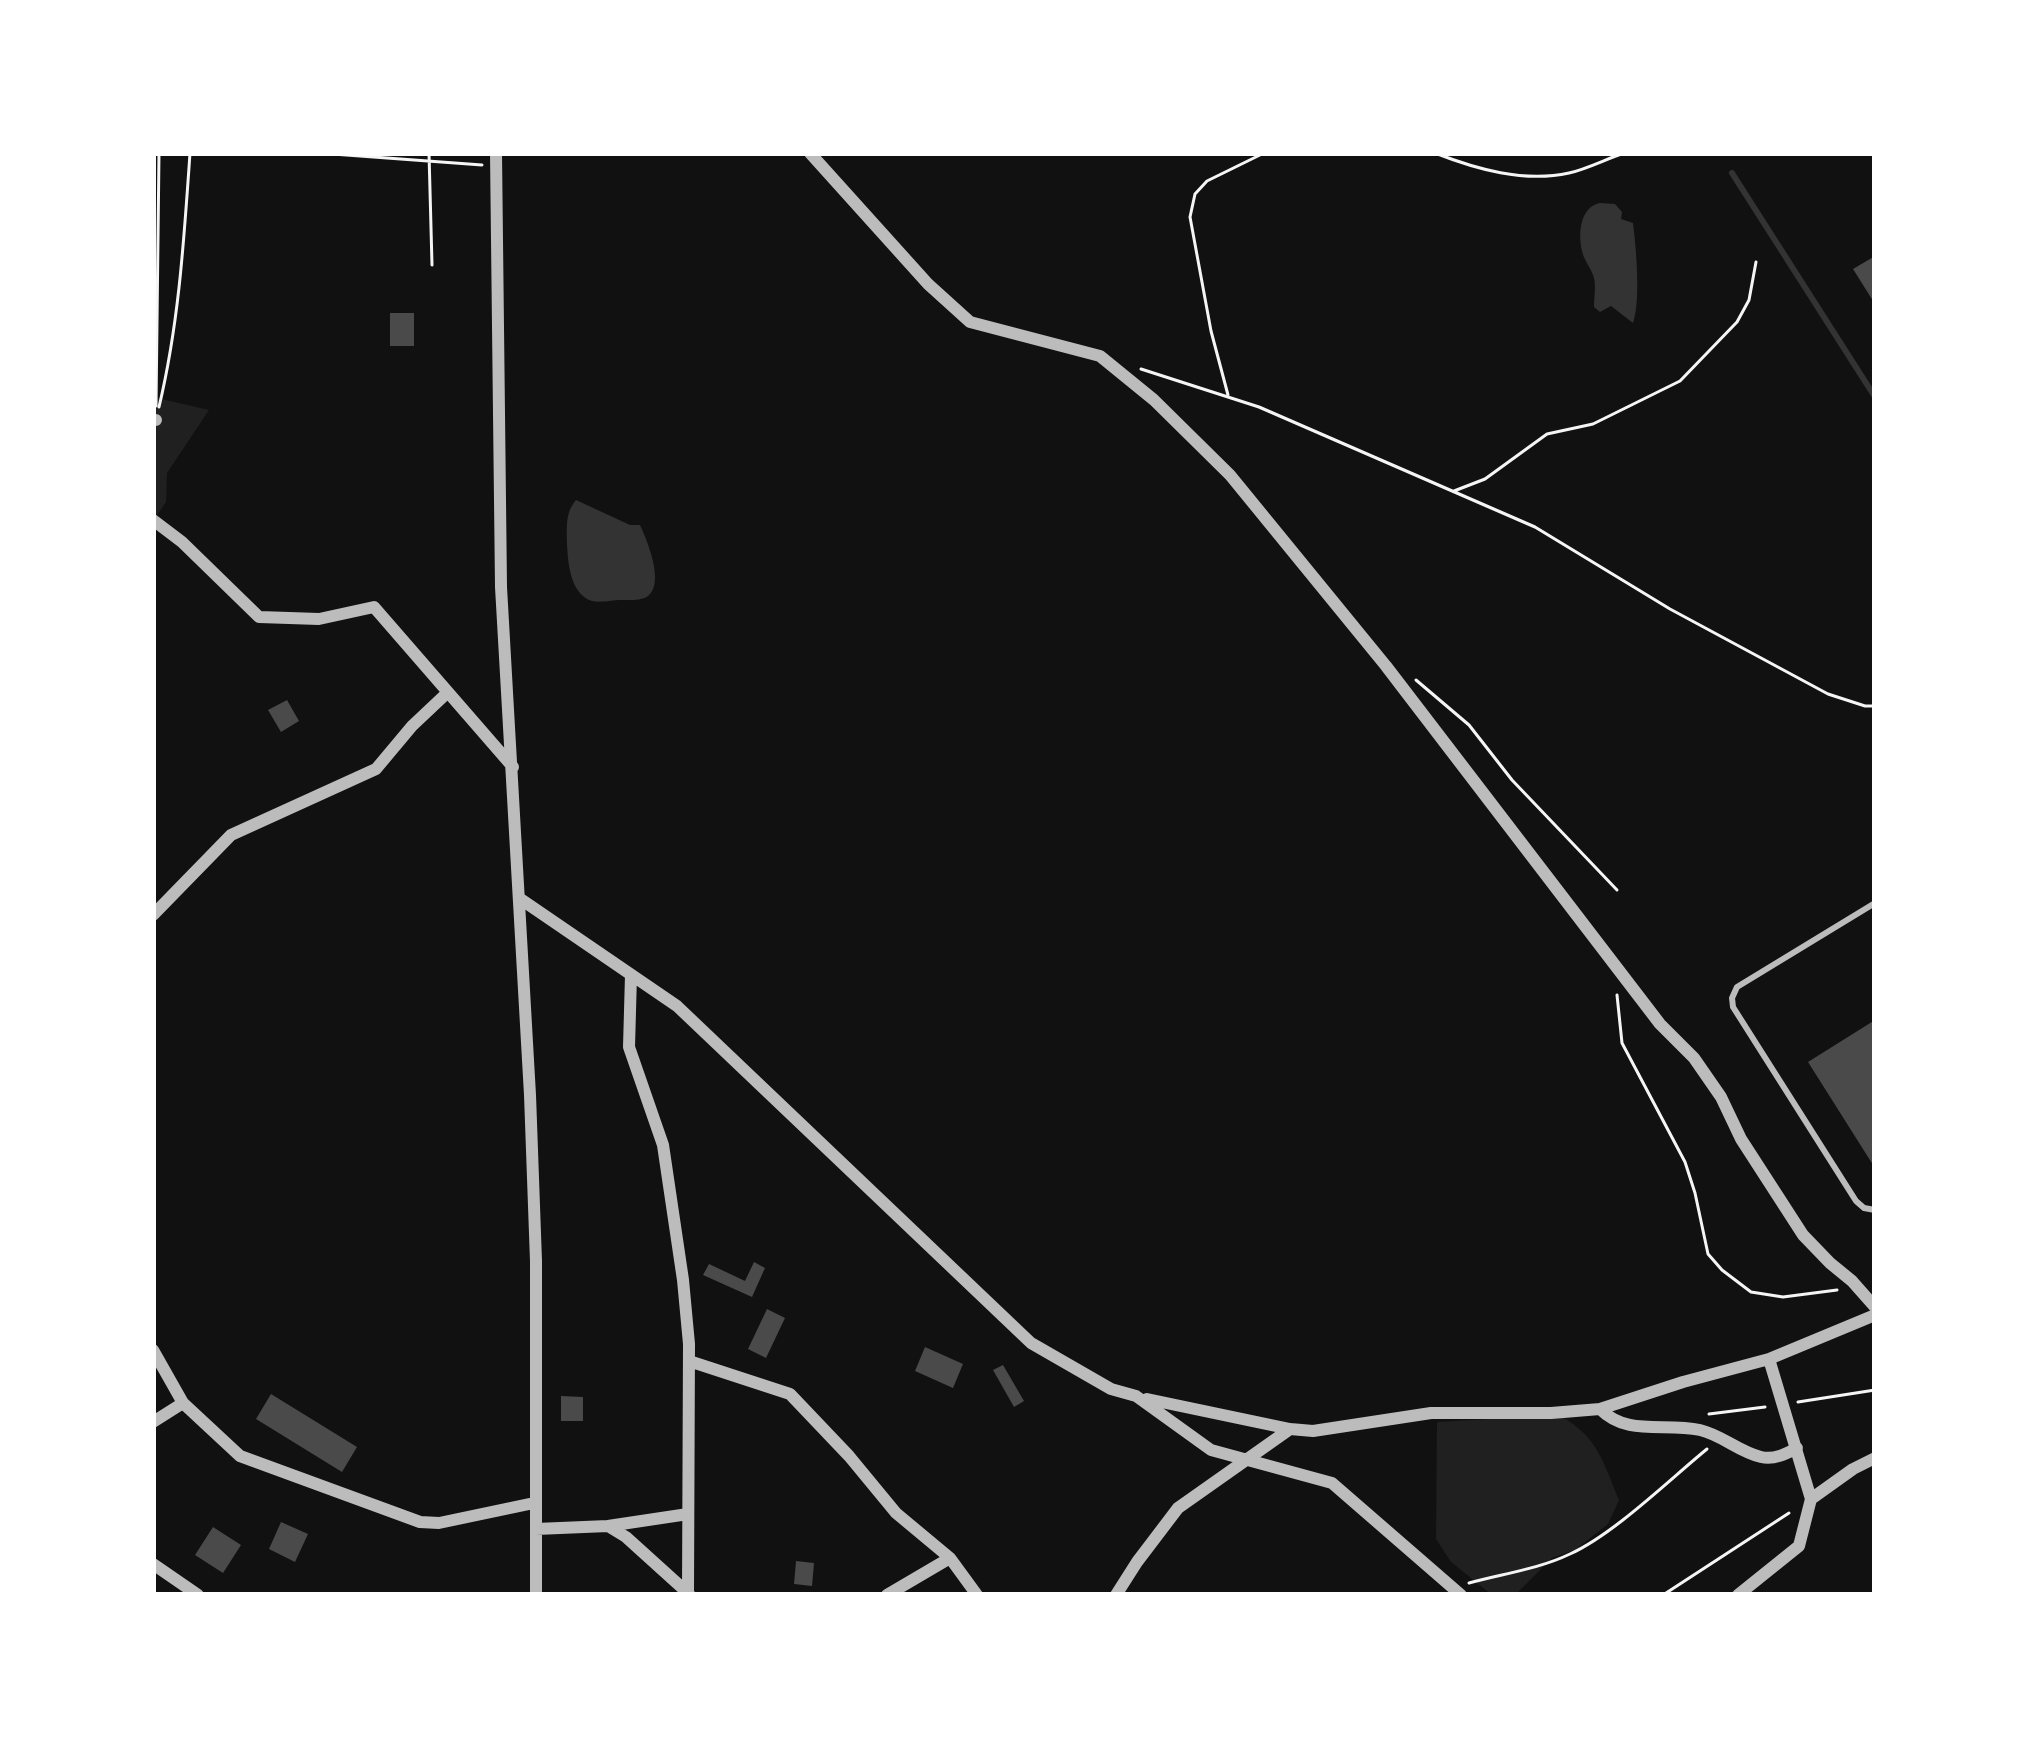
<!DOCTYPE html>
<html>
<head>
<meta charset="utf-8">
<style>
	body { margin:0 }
	#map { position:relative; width:2028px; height:1748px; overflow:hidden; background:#111; font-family:"Varela Round",sans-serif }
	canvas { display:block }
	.frame { position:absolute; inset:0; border:156px solid #fff; pointer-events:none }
</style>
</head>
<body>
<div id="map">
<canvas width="2028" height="1748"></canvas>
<div class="frame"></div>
</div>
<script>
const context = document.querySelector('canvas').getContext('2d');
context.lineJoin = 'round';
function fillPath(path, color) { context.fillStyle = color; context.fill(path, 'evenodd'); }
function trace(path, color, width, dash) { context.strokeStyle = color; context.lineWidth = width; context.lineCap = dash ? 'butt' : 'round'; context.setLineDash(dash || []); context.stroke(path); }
fillPath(new Path2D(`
	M153 397 209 410 167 473 166 502 153 521Z
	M1559 1415C1599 1438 1602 1460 1619 1500L1608 1524 1575 1550 1552 1558 1515 1595H1492L1451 1562 1436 1539 1437 1422Z`), '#202020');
fillPath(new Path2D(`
	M1600 203 1615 204 1622 212 1621 219 1633 223C1636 246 1641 302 1633 323L1611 306 1600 312 1594 307C1594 298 1596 287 1594 278 1592 269 1584 261 1582 251 1578 233 1580 207 1600 203Z
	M576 500 630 525H640C647 540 665 583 648 596 641 601 629 600 621 600 613 600 600 603 592 601 570 594 568 563 567 544 567 527 565 513 576 500Z`), '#333');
trace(new Path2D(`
	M1732 173 1875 397`), '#333', 6);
fillPath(new Path2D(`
	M1875 256V304L1853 269Z
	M390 313H414V346H390Z
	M287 700 299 721 281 732 268 710Z
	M1875 1020V1168L1808 1062Z
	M754 1262 765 1268 752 1297 703 1275 709 1264 745 1281Z
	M767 1309 785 1318 766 1358 748 1349Z
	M925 1347 963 1364 953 1388 915 1371Z
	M1003 1365 1024 1401 1014 1407 993 1370Z
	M271 1394 357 1447 342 1472 256 1419Z
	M561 1396 583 1397V1421H561Z
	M281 1522 308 1534 295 1562 269 1549Z
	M213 1527 241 1545 223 1573 195 1555Z
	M796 1561 814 1563 812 1586 794 1584Z`), '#4a4a4a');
trace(new Path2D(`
	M319 153 482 165
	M429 153 432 265
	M1435 153C1476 169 1524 183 1569 173 1587 169 1606 159 1624 153
	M1141 369 1259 407 1535 527 1670 609 1828 694 1865 706H1875
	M1228 395 1211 331 1190 217 1195 194 1207 181 1264 153
	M156 406 159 153
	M159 407C179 323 184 239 190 153
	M1454 491 1485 479 1547 434 1593 424 1680 381 1737 322 1749 300 1756 262
	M1416 680 1469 725 1512 780 1617 890
	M1617 995 1622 1043 1685 1162 1695 1193 1708 1254 1722 1270 1751 1292 1783 1297 1837 1290
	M1798 1402 1875 1390
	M1709 1414 1765 1407
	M1469 1583C1502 1574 1539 1569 1570 1554 1614 1534 1669 1480 1707 1449
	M1663 1595 1789 1513`), '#f5f5f5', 3);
trace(new Path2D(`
	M1875 903 1737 987 1732 998 1733 1007 1856 1201 1864 1208 1875 1210`), '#bcbcbc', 6);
trace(new Path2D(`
	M496 153 501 587 530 1095 536 1261V1595
	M810 153 928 284 970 322 1100 356 1154 400 1230 475 1386 666 1660 1024 1694 1058 1721 1097 1741 1139 1803 1235 1830 1263 1852 1281 1875 1307
	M153 420H156
	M153 520 182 542 259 617 319 619 374 607 513 767
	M519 898 677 1006 1031 1343 1111 1389 1136 1396 1211 1450 1332 1483 1461 1595
	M153 915 231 835 376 769 412 726 447 693
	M631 975 629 1047 663 1145 683 1280 689 1344 688 1593
	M153 1350 183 1403 240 1456 420 1522 439 1523 534 1503
	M689 1361 790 1394 849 1456 896 1513 950 1558 977 1595
	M1147 1399 1290 1429 1313 1431 1431 1413H1551L1600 1409 1683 1382 1769 1359 1875 1315
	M1600 1409C1628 1437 1664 1422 1700 1430 1722 1435 1739 1452 1761 1457 1774 1460 1786 1454 1797 1448
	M153 1422 183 1403
	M1811 1499 1853 1469 1875 1458
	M608 1526 688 1514
	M536 1529 608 1526 626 1537 689 1594
	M153 1564 198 1595
	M887 1595 950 1558
	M1116 1595 1137 1562 1178 1508 1290 1429
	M1738 1595 1799 1546 1811 1499 1769 1359`), '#bcbcbc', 12);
</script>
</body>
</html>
